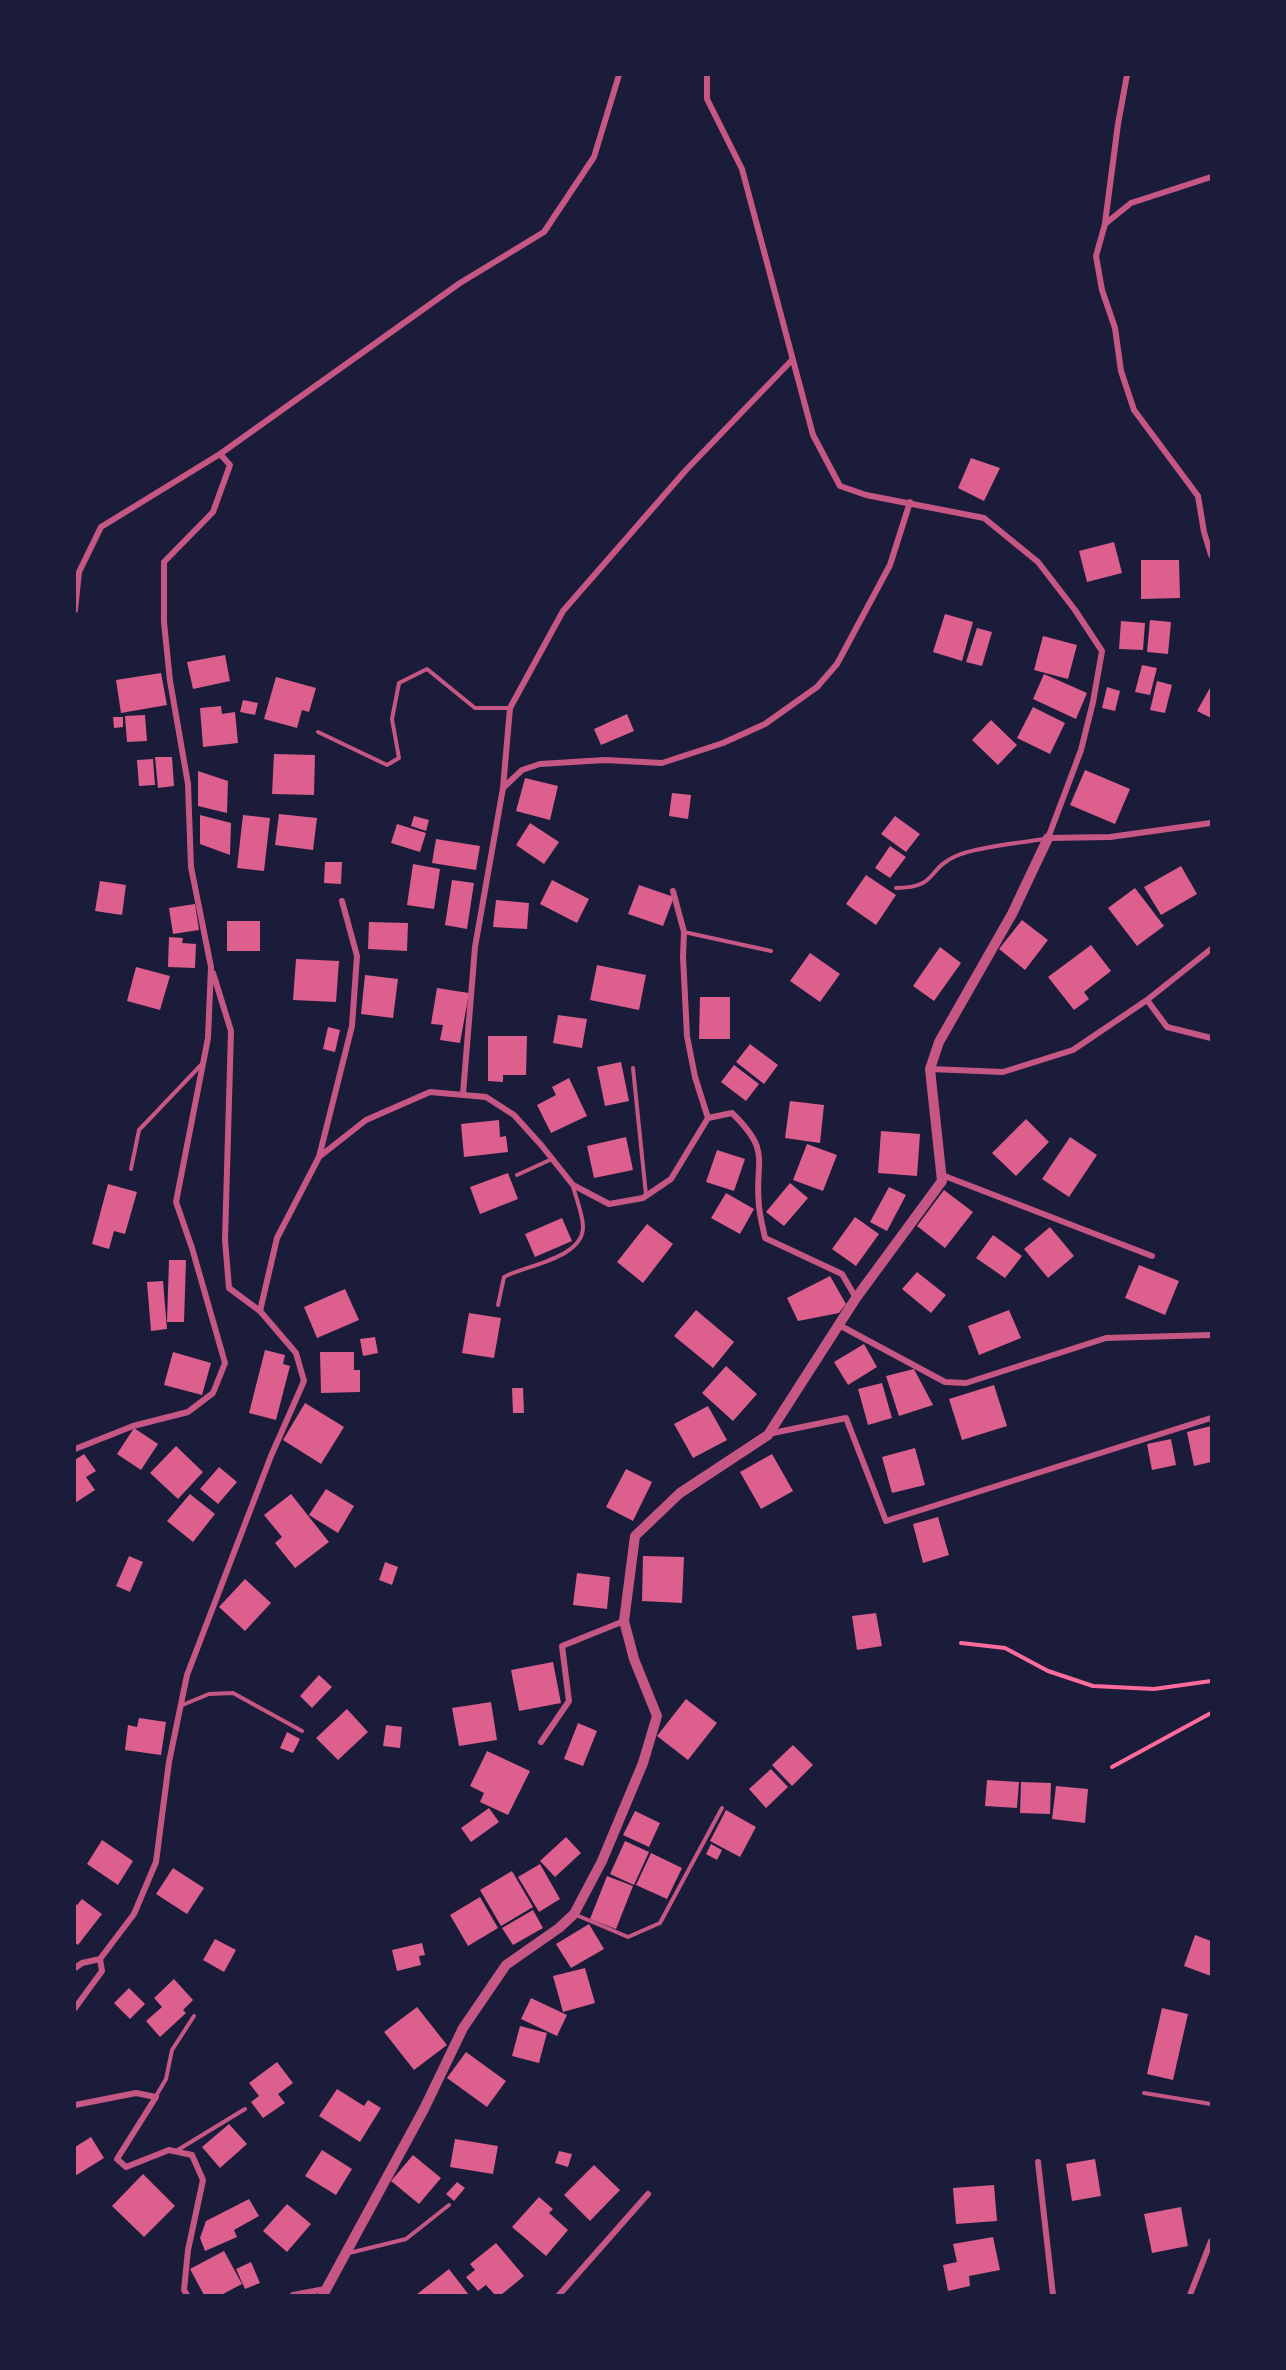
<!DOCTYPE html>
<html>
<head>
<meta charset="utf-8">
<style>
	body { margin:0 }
	#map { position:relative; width:1286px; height:2370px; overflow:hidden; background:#1b1b3a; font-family:"Noto Serif",serif }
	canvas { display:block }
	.frame { position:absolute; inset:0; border:76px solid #1b1b3a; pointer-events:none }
</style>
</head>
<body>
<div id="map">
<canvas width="1286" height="2370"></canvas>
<div class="frame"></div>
</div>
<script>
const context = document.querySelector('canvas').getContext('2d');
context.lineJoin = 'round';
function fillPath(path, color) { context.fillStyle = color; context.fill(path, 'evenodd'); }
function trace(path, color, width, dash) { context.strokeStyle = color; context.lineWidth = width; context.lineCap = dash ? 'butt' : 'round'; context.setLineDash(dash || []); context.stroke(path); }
fillPath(new Path2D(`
	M971 458 1000 468 984 501 958 488Z
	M1114 542 1122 573 1087 582 1079 551Z
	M1141 560H1179L1180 598 1141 599Z
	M945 614 973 622 962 661 933 652Z
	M1150 620 1171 622 1168 654 1147 652Z
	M1121 621 1145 623 1143 650 1119 649Z
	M977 628 992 632 982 666 966 662Z
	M1043 636 1077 645 1068 679 1034 670Z
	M225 655 230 681 193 689 187 662Z
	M1142 665 1157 668 1150 695 1135 692Z
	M161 673 167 705 121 713 116 680Z
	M1044 674 1087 693 1076 719 1033 699Z
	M276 677 316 688 309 712 302 710 297 728 264 719Z
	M1157 681 1172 685 1165 713 1150 710Z
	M1211 686V718L1197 711Z
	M1107 687 1120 691 1115 711 1102 708Z
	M243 700 258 703 255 715 240 712Z
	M221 706 222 714 235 712 238 743 203 747 200 708Z
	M1033 707 1065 723 1050 754 1017 738Z
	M627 714 634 731 601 745 594 729Z
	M145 715 147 741 127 742 125 716Z
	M113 717H123V727L114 728Z
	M991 720 1017 745 998 765 972 740Z
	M274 754 315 755 314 795 272 794Z
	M155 757H172L174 786 158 788Z
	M153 759 155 785 139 786 137 760Z
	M1085 770 1130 789 1115 824 1070 805Z
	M198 771 228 781 227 813 198 806Z
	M525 778 558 786 550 820 516 811Z
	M672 793 691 795 688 819 669 816Z
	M279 814 317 818 313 850 275 845Z
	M200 815 231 823 230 855 200 844Z
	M243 815 270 818 264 871 237 868Z
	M414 816 429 820 426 831 411 826Z
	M895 816 920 834 906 852 881 834Z
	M530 823 559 842 544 864 516 845Z
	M397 824 426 833 420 852 391 843Z
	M436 839 480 846 476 870 432 863Z
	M890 846 906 857 890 878 875 868Z
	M325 862H342L341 884 324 883Z
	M413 864 440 869 434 909 407 905Z
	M1181 866 1197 894 1161 915 1144 887Z
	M866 875 896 895 876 925 846 904Z
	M452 880 474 883 467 929 445 925Z
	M552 880 589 899 577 923 540 904Z
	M100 881 126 885 122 915 95 911Z
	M639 885 674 897 663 926 628 914Z
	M1135 888 1164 926 1137 946 1108 908Z
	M496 900 529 903 527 929 493 927Z
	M195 904 199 930 173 934 169 908Z
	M1022 920 1048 940 1025 970 999 949Z
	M227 921H260V951H227Z
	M369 922 408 923 407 951 368 949Z
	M169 937 183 938 182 943 196 944 195 968 168 967Z
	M1091 945 1111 971 1084 992 1089 999 1074 1010 1048 977Z
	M940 947 961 963 934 1001 913 986Z
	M810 953 840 974 820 1002 790 981Z
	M296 959 339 961 336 1002 293 1000Z
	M597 965 646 975 639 1010 590 1000Z
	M136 967 170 976 160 1010 127 1001Z
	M365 975 398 979 393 1018 361 1014Z
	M437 988 469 993 460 1043 440 1040 443 1025 431 1024Z
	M700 997H730V1039H699Z
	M558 1015 587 1019 582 1048 553 1043Z
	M328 1027 340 1030 335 1052 323 1049Z
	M488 1036H527L526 1075H503V1082L488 1081Z
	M750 1044 778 1065 764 1084 736 1062Z
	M621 1062 629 1101 605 1106 597 1067Z
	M734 1065 759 1084 746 1101 721 1082Z
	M569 1078 587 1116 551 1133 537 1105 556 1095 552 1087Z
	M790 1101 824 1105 820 1143 785 1138Z
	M1026 1119 1049 1142 1016 1176 992 1153Z
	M499 1120 500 1137 506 1136 508 1152 464 1157 461 1124Z
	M881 1131 920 1134 917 1176 878 1173Z
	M626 1137 633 1170 594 1178 587 1146Z
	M1070 1137 1097 1155 1069 1197 1042 1179Z
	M807 1144 837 1155 823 1191 793 1180Z
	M717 1150 745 1159 734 1191 706 1182Z
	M508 1173 518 1199 480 1214 470 1187Z
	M790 1183 808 1198 784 1226 766 1212Z
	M108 1184 137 1192 125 1234 114 1231 109 1249 92 1244Z
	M889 1187 906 1195 887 1231 870 1222Z
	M944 1190 973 1212 945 1248 917 1226Z
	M726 1193 754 1209 740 1234 711 1218Z
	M855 1217 879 1234 856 1266 832 1249Z
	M562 1218 572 1241 535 1257 525 1234Z
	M647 1224 673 1244 643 1283 617 1262Z
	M1050 1227 1074 1256 1048 1278 1024 1249Z
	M993 1235 1022 1256 1005 1278 976 1258Z
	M169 1260H186L184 1322H167Z
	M1139 1265 1179 1281 1165 1315 1125 1298Z
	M917 1272 946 1295 931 1313 902 1289Z
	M830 1276 846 1304 839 1313 798 1321 787 1298Z
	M163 1281 167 1329 151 1331 147 1282Z
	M345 1289 359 1320 317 1338 304 1307Z
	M696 1310 734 1342 713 1368 674 1336Z
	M1009 1310 1021 1338 979 1355 968 1326Z
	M469 1313 501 1318 494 1358 462 1353Z
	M375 1337 378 1353 363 1356 360 1339Z
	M864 1344 877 1367 848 1385 834 1362Z
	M265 1350 285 1355 283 1364 290 1366 276 1420 249 1413Z
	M173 1352 211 1363 202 1395 164 1385Z
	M320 1352H354V1370H360V1392L321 1393Z
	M726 1366 757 1394 733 1421 702 1393Z
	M914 1369 933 1405 899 1416 886 1376Z
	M882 1383 892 1418 868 1425 858 1389Z
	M994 1385 1007 1426 962 1440 949 1399Z
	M512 1388H523L524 1413H513Z
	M305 1403 344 1427 321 1464 283 1440Z
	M708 1406 727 1440 693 1458 674 1424Z
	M1211 1426V1462L1194 1466 1187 1432Z
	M134 1428 158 1444 141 1470 117 1454Z
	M1171 1439 1176 1465 1152 1470 1147 1444Z
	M176 1446 203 1472 178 1499 150 1473Z
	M915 1448 925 1485 892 1493 882 1457Z
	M84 1454 96 1471 86 1477 95 1490 75 1503V1460Z
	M772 1454 793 1491 761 1509 740 1472Z
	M219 1467 237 1482 218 1504 200 1489Z
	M626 1469 652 1482 633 1521 606 1507Z
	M326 1489 354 1506 338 1533 309 1515Z
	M190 1494 215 1514 193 1542 167 1521Z
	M291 1494 329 1542 295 1568 275 1543 282 1537 264 1515Z
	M938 1517 949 1555 923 1563 913 1524Z
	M129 1556 143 1562 130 1592 116 1586Z
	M643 1556 684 1557 682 1603 642 1601Z
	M385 1562 398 1567 392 1585 379 1580Z
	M577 1573 610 1577 607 1609 573 1605Z
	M245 1579 271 1603 245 1631 219 1607Z
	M876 1613 882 1646 857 1650 852 1616Z
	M553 1662 561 1703 519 1711 511 1670Z
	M319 1675 332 1687 312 1708 300 1696Z
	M686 1699 717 1723 688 1760 657 1736Z
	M491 1702 497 1740 459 1746 452 1708Z
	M347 1709 368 1732 338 1760 316 1738Z
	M139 1718 166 1722 161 1755 125 1750 128 1725 137 1727Z
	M578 1723 597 1731 583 1766 564 1759Z
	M386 1725 402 1727 400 1748 383 1746Z
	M287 1732 300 1739 293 1753 280 1748Z
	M793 1745 813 1765 792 1786 772 1765Z
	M487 1751 530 1771 508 1815 480 1802 484 1793 470 1786Z
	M771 1769 788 1787 766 1808 749 1789Z
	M987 1780 1019 1782 1017 1808 985 1806Z
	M1021 1782 1051 1783 1050 1814 1020 1813Z
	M1056 1786 1088 1789 1085 1823 1052 1819Z
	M489 1808 499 1822 471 1842 461 1828Z
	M726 1810 756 1827 740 1857 710 1841Z
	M635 1811 660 1823 649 1847 623 1835Z
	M566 1837 581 1853 555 1877 540 1861Z
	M102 1840 133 1861 118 1885 87 1864Z
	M625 1841 649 1852 634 1885 610 1874Z
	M711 1844 722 1850 717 1860 706 1854Z
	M651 1853 682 1868 667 1899 636 1885Z
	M540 1864 560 1899 539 1912 518 1877Z
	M173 1868 204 1888 187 1914 156 1894Z
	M512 1871 533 1907 501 1926 480 1890Z
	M607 1876 633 1886 616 1929 590 1919Z
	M480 1897 498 1928 468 1946 450 1915Z
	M82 1899 102 1914 78 1945 75 1943V1904L77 1905Z
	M533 1910 543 1928 513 1945 502 1928Z
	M589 1924 604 1949 571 1968 556 1944Z
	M1195 1935 1211 1941V1976L1184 1966Z
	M215 1939 236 1950 224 1972 203 1960Z
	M422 1943 425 1955 419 1956 421 1965 397 1971 392 1950Z
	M585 1968 595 2003 563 2012 553 1976Z
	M174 1979 193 2000 183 2010 186 2013 160 2037 146 2021 162 2007 154 1998Z
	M129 1988 145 2004 130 2019 114 2003Z
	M531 1998 567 2015 557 2036 521 2019Z
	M417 2007 447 2045 414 2070 384 2032Z
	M1162 2008 1188 2014 1173 2080 1147 2074Z
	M520 2026 547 2033 539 2063 512 2056Z
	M466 2052 506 2081 487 2107 447 2078Z
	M277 2062 293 2083 278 2094 285 2103 263 2118 251 2102 259 2096 249 2083Z
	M337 2089 364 2106 368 2100 381 2108 360 2142 319 2116Z
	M229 2124 247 2144 220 2168 202 2147Z
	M91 2137 104 2158 75 2176V2147Z
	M455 2139 498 2146 493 2174 450 2167Z
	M322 2150 352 2169 336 2195 305 2176Z
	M559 2151 572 2154 568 2167 555 2163Z
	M413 2155 441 2178 419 2204 391 2181Z
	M1095 2159 1101 2196 1072 2201 1066 2164Z
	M594 2165 620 2190 590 2221 564 2195Z
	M143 2174 175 2206 144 2237 112 2206Z
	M457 2182 465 2188 454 2201 446 2194Z
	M994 2185 997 2221 956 2224 953 2188Z
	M539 2197 553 2209 549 2213 568 2230 546 2256 512 2227Z
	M249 2199 259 2216 234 2230 237 2237 205 2251 200 2238 206 2221Z
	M287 2204 311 2224 287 2252 263 2231Z
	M1181 2207 1188 2246 1152 2253 1144 2214Z
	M993 2237 1000 2270 969 2276 970 2286 948 2291 943 2265 957 2262 953 2244Z
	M496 2243 524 2276 501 2295H495L486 2285 478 2291 466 2277 475 2270 470 2264Z
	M224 2251 242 2284 221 2295H204L190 2269Z
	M251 2262 260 2283 245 2289 236 2269Z
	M449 2269 469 2295H416Z`), '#dd5f8e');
trace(new Path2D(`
	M961 1643 1005 1648 1048 1671 1093 1686 1154 1689 1211 1681
	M1112 1767 1211 1713`), '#ff6b9d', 4);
trace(new Path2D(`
	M318 732 387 765 399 758 392 719 399 683 427 669 475 708H509
	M896 888C938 888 926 869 956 856 975 847 1021 843 1044 839
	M684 932 771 951
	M633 1068 646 1195
	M131 1169 139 1130 201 1065
	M517 1175 552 1159
	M498 1305 504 1277C527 1265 583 1258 583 1227 583 1214 576 1199 573 1186
	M180 1706 209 1694 233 1693 302 1731
	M574 1914 628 1937 660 1923 722 1808
	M1144 2093 1211 2104
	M156 2096 166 2079 172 2050 194 2016
	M176 2151 245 2109
	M349 2253 406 2239 449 2205`), '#c65784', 4);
trace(new Path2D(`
	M707 75V99L742 169 813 435 840 486 866 495 984 518 1038 562 1075 610 1102 651 1093 702 1081 750 1048 838 1110 837 1211 823
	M1211 177 1131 203 1105 224 1096 256 1102 290 1115 328 1121 371 1134 410 1198 496 1204 532 1211 555
	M1105 223 1118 124 1127 75
	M75 610 79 572 101 527 220 454 460 283 544 232 594 157 619 75
	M503 788 510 708 563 611 686 470 792 360
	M673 891 684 932 683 957 687 1036 695 1077 708 1118
	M1147 1000 1167 1027 1211 1038
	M930 1069 1003 1072 1073 1050 1147 1000 1211 949
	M463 1094 475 947 503 788 522 770 540 764 605 760 662 763 723 743 765 724 817 687 837 664 890 565 910 502
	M319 1157 352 1026 357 956 342 901
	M942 1175 1152 1256
	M260 1311 277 1238 319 1157 366 1120 430 1092 486 1097 514 1115 542 1146 573 1185 609 1204 643 1198 671 1179 708 1118 732 1113C773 1153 754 1159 759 1206 760 1217 763 1228 765 1238L842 1274 856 1298
	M839 1325 945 1382 966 1383 1106 1338 1211 1335
	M768 1434 846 1418 886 1521 1211 1418
	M75 1449 133 1426 188 1412 213 1393 225 1363 192 1248 176 1202 208 1038 211 967 191 867 188 784 170 681 164 622V562L213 512 230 465 220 454
	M541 1742 569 1701 562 1646 624 1621
	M100 1959 134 1914 156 1862 169 1762 187 1675 271 1456 304 1381 296 1353 260 1311 229 1288 225 1240 231 1031 213 973
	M75 1968 82 1963 100 1959 102 1971 75 2008
	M75 2105 136 2093 156 2097 117 2159 126 2167 169 2150 192 2155 203 2180 188 2250 184 2290 187 2295
	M1038 2162 1053 2295
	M293 2295 325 2289
	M559 2295 648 2194
	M1190 2295 1211 2241`), '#c65784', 6);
trace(new Path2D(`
	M323 2295 424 2109 463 2028 506 1965 559 1928 574 1914 602 1861 643 1763 657 1716 634 1659 624 1621 635 1536 680 1493 768 1435 856 1298 942 1181 930 1069 939 1042 1012 914 1048 838`), '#c65784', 10);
</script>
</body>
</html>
